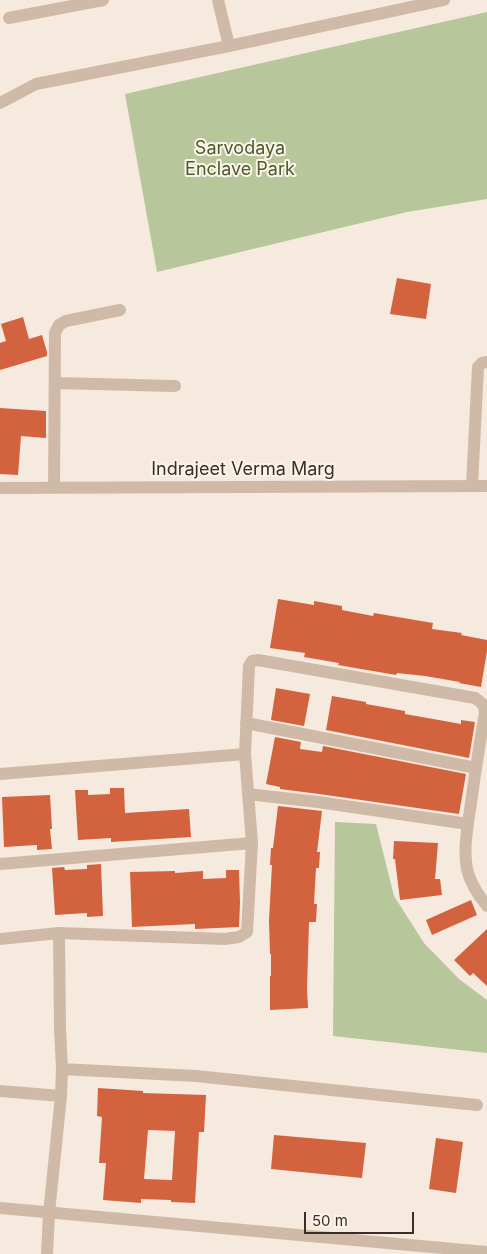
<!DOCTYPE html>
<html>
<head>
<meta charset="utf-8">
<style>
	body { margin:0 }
	#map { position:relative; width:487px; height:1254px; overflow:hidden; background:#f5eadd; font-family:Inter,sans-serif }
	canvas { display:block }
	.scale { position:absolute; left:304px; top:1212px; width:110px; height:22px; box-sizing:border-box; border:2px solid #3b2e29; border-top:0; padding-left:6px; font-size:15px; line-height:18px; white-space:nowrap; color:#3b2e29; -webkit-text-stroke:4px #fcf4eb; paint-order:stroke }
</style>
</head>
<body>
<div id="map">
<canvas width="487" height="1254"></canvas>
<div class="scale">50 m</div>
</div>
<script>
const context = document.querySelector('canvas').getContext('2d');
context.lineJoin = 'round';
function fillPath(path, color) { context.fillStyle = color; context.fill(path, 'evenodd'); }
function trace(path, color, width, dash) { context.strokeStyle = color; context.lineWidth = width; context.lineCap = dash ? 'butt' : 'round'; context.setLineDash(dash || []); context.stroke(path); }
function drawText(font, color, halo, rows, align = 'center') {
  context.font = font + ' Inter,sans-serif'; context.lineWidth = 4; context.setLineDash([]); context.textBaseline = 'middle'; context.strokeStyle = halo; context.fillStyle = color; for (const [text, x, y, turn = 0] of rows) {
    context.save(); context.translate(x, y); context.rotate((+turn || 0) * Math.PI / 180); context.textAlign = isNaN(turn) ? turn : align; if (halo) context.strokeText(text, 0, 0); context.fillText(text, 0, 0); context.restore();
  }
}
fillPath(new Path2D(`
	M487 12V199L407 212 157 272 125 94Z
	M335 822 376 824 394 896 424 943 459 979 487 1000V1053L333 1036Z`), '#b8c69b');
fillPath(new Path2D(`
	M397 278 431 284 426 319 390 314Z
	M23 317 29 339 42 335 47 352V356L0 370V343L6 341 1 324Z
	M0 408 46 411V438L21 436 18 475 0 474Z
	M278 599 314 605V601L342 606V610L373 616 374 613 433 623 432 629 462 633 461 635 487 640V651L481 687 459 683 460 682 425 676 397 673 396 675 338 665 339 663 304 657 305 653 270 648Z
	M276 688 310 694 304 726 271 720Z
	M332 696 366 702V704L405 711V714L461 724V720L475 722 469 758 326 730Z
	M275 737 301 742 300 749 322 752 323 746 466 774 459 814 319 794 280 789V787L266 784Z
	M110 788H124L125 813 189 809 191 837 111 842V838L78 840 75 790H88V795L110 794Z
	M50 795 52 829H50L52 849 37 850V845L4 847 2 797Z
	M278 806 322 811 317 852H320L319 868H316L314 904H317L316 922H309L307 989 308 1008 270 1010V976H271V954H270L269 920 272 865H270L271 848H273Z
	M394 841 438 843 435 879H440L442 895 400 900 395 859H393Z
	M101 864 103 916 87 917V913L55 915 52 868 64 867 65 870 87 869V865Z
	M226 870H239L240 903 239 927 195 929V924L132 927 130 872 175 871V873L203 871V879L226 878Z
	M471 900 477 915 432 935 426 920Z
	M487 929V986L473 973 470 976 454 960Z
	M98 1088 143 1091V1093L206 1095 204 1132H199L195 1203 171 1202V1200L141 1199V1203L103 1200 106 1163H99L102 1117 97 1116ZM148 1130 175 1131 172 1180 144 1179Z
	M274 1135 366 1143 362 1178 271 1169Z
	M436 1138 463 1142 456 1193 429 1189Z`), '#d3623e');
trace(new Path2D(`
	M218 0 229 46
	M9 18 103 0
	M0 103 36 84 229 46 444 0
	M55 383 175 386
	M472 486 478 367 482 363 487 362
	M0 488 487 486
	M54 488 55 333 59 325 66 321 120 310
	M246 723 476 768
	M0 774 245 754
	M248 794 318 802 468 824
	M0 864 252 843
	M0 939 59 933 225 939 239 937 247 932 252 843 245 754 249 666 252 661 258 660 475 698C481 702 484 704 485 712 480 742 475 773 471 803 468 824 463 848 467 869 470 883 478 895 487 906
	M62 1069 196 1076 477 1105
	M0 1091 61 1096
	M0 1208 487 1252
	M47 1254 49 1213 61 1096 62 1069 60 1029 59 933`), '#cfbaa7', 12);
drawText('18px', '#4a5c29', '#fcf4eb', [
	["Sarvodaya",240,149],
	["Enclave Park",240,170]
]);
drawText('18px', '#3b2e29', '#fcf4eb', [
	["Indrajeet Verma Marg",243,470]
]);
</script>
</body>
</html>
